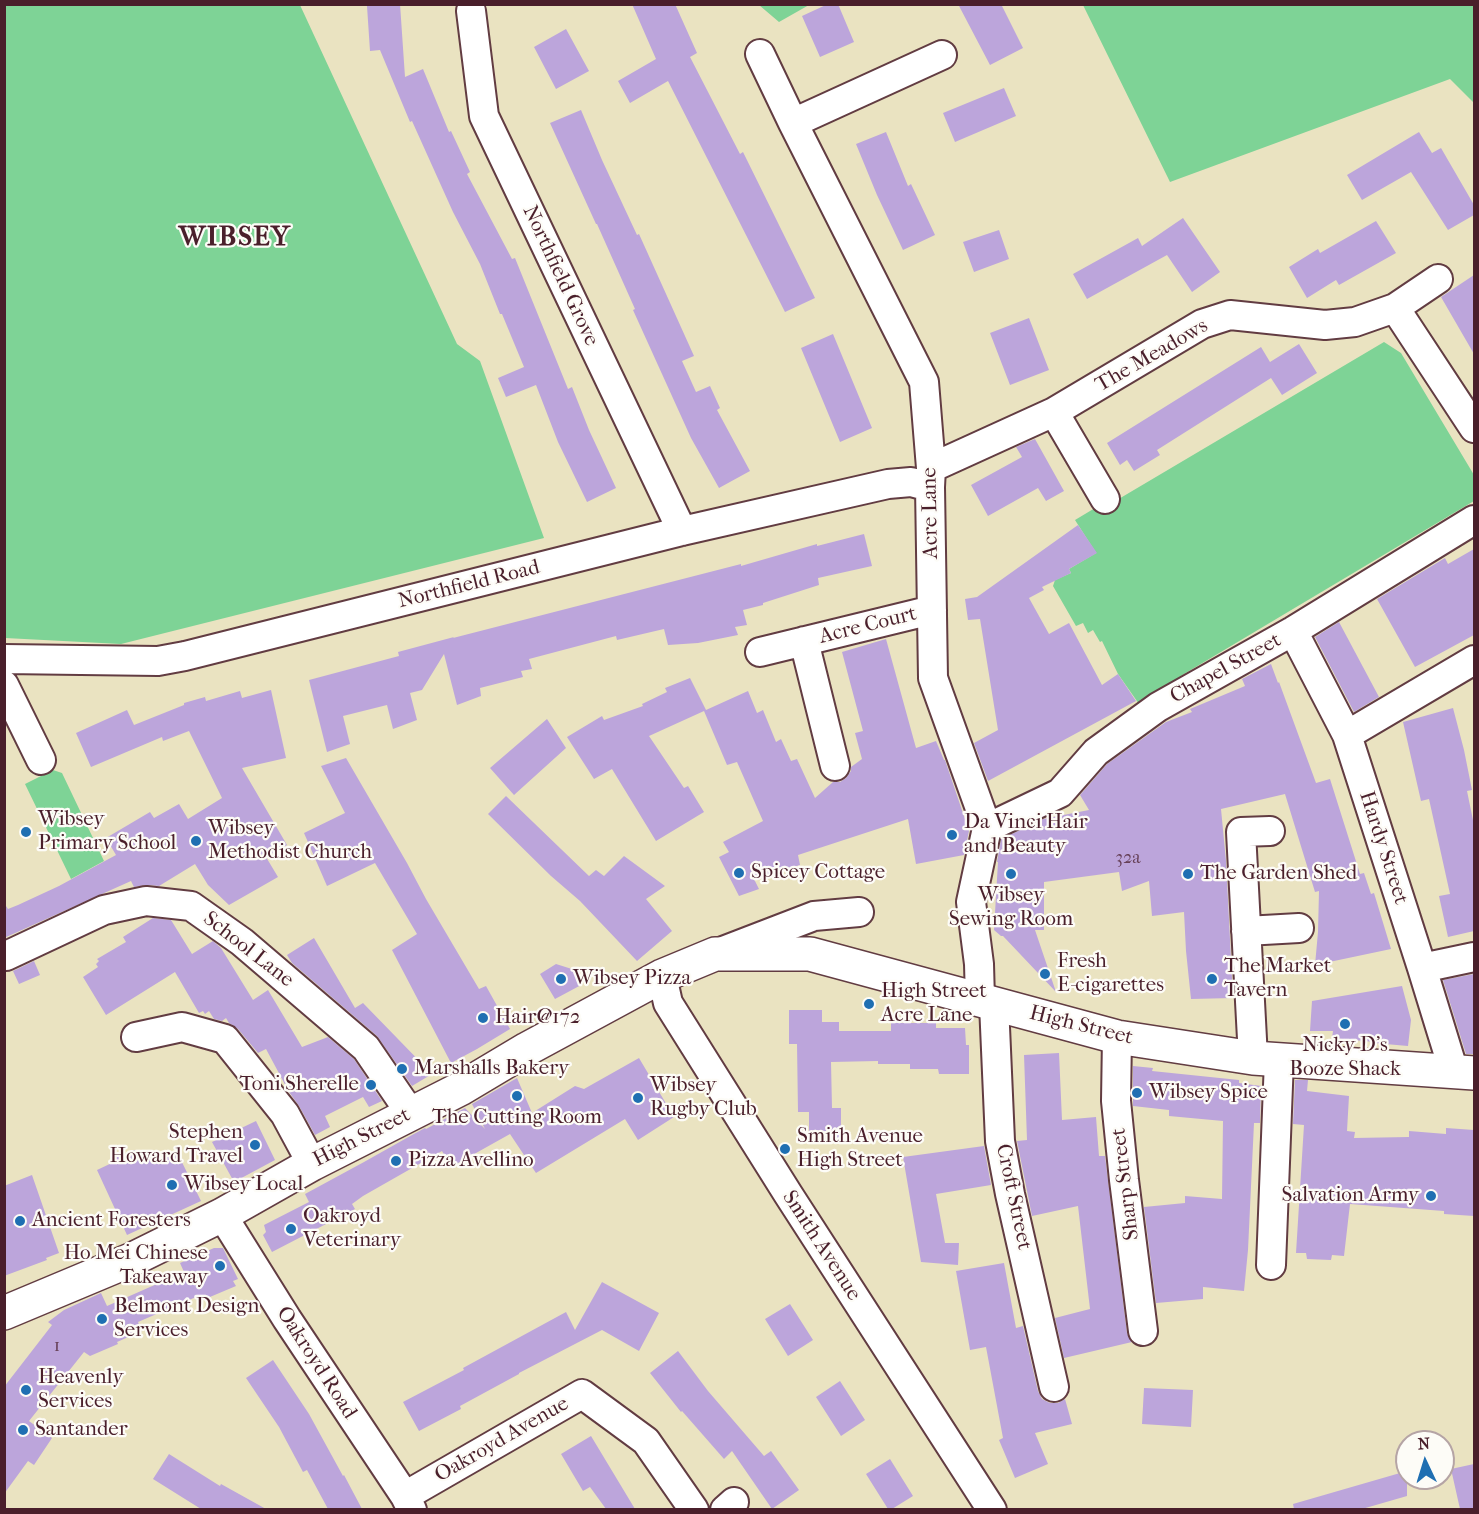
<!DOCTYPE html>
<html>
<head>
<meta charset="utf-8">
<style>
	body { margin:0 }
	#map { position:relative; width:1479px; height:1514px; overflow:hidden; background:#eae3c1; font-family:"IM FELL French Canon",serif }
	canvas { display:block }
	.frame { position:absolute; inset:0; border:6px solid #4a1f2b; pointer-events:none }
	.north { position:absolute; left:1395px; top:1430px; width:60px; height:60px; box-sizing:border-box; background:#fdfcf7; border:2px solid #b5a4a5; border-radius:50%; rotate:356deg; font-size:16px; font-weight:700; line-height:24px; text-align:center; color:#4a1f2b }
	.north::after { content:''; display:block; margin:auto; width:21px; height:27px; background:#1f6fb2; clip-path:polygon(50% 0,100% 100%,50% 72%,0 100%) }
</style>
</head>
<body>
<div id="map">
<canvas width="1479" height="1514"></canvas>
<div class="frame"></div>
<div class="north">N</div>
</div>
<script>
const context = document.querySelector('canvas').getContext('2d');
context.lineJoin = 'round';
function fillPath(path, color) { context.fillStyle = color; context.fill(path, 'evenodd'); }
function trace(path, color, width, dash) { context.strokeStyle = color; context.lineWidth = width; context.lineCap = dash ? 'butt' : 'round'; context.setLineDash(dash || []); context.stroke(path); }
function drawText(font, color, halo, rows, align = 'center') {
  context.font = font + ' "IM FELL French Canon",serif'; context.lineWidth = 4.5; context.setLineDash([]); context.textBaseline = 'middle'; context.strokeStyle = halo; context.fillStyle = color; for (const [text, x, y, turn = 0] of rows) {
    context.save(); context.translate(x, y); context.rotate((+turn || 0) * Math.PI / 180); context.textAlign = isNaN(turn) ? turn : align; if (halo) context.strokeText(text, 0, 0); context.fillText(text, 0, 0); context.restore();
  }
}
fillPath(new Path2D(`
	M4 5H300L457 344 480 361 544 538 121 644 5 638Z
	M759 5H809L779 22Z
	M1083 5H1474V103L1450 79 1170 182Z
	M1384 342 1401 353 1474 475V501L1184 674 1139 704 1118 674 1102 641 1100 642 1093 630 1088 633 1083 623 1076 626 1053 586 1055 580 1071 573 1069 569 1096 553 1075 520 1115 496 1117 500Z
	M53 770 62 773 104 861 71 879 25 784Z`), '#7ed396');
fillPath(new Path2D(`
	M383 4H400L405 77 423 69 449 132 451 131 470 172 467 174 512 259 515 258 568 389 572 387 589 430 616 488 587 502 558 442 536 385 506 397 498 378 524 367 502 314H500L480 264 453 212 412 121 410 122 380 50 370 51 367 6Z
	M632 4H675L697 53 690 57 740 154 743 152 815 298 785 312 668 81 630 103 618 81 656 59Z
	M828 4H838L854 42 820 57 802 16Z
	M958 4H1001L1023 48 990 65Z
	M566 29 589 71 556 89 534 47Z
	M1004 88 1016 116 955 142 943 113Z
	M581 110 602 160 637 235 639 234 694 356 682 361 696 392 710 386 720 408 717 410 750 471 719 488 691 438 633 310 635 309 597 224H596L550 123Z
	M886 132 908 186 911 184 935 235 903 250 877 195 856 144Z
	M1419 132 1432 153 1441 148 1474 205V215L1448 230 1411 172 1362 200 1347 175Z
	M1183 218 1220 272 1192 292 1167 255 1087 299 1073 274 1138 238 1142 246Z
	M1376 221 1396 253 1339 285 1336 280 1307 298 1289 267 1318 249 1320 253Z
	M999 230 1009 259 974 272 963 242Z
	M1474 275V354L1441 297Z
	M1029 318 1049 370 1010 385 990 333Z
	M833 334 872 428 840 442 801 348Z
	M1299 344 1317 373 1282 395 1271 378 1157 450 1160 455 1134 471 1127 460 1120 465 1107 443 1261 347 1270 362Z
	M1035 439 1064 491 1046 501 1038 488 988 516 971 485 1022 457 1016 447Z
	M1078 525 1097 553 1069 569 1071 573 1042 587 1044 590 1029 598 1049 634 1069 623 1102 685 1118 674 1136 701 988 781 974 743 998 730 980 619 968 620 965 599 977 597Z
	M864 534 872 566 818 578 819 585 763 603V605L743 610 747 625 735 627 738 635 698 643 668 645 664 629 617 640 616 636 529 659 532 669 521 671 523 677 480 688 481 696 457 705 444 654 422 690 410 693 417 720 393 729 387 705 343 716 350 744 327 752 309 680 399 656 398 652 454 637 453 638 741 564V566L817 544V546Z
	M1474 549V635L1415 667 1377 599 1445 558 1448 564Z
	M1339 622 1379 697 1354 712 1315 637Z
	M886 639 916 748 936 741 944 760H945L969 831 964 855 916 864 908 819 798 855 800 865 754 879 759 889 739 896 719 857 729 852 723 842 763 821 737 762 727 765 704 711 649 736 684 788 688 786 704 812 656 841 612 769 594 779 567 737 602 716 604 720 643 706 642 704 667 692 665 688 690 678 706 710 748 691 757 713 763 710 776 742 781 739 791 761 797 759 815 798 833 782H840L846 778 851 771V767L862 759 855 733 863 731 842 652Z
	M1271 664 1278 683 1279 682 1316 783 1330 779 1360 874 1364 873 1371 894 1374 893 1391 949 1315 965 1318 932 1319 891 1315 892 1285 794 1221 809 1226 861 1233 998 1191 999 1186 951 1184 912 1152 916 1149 881 1122 891 1119 872 1044 882V930H1035L1056 992 1003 936H1001L994 930 998 862H997L1001 839 1031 825 1039 823 1038 822 1043 819 1089 810 1080 795 1107 764 1166 722 1192 712 1190 709 1245 686 1242 679Z
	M271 690 286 758 242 768 287 845 266 857 278 877 229 905 208 885 195 864 159 886 147 885 134 887 131 881 4 938V903L8 909 18 905 59 886 116 855 106 838 150 812 154 818 179 804 188 819 222 798 189 731 163 741 162 737 91 767 76 733 127 710 134 725 184 705V703L205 697 206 701 240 691 242 698Z
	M1453 708 1464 750 1472 790 1467 791 1474 825V931L1448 937 1439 896 1450 894 1429 799 1421 801 1403 722Z
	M547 719 566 748 514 795 490 768Z
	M346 758 407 863 426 899 479 989 486 986 510 1029 477 1049 451 1063 392 950 417 934 375 863 327 886 304 833 345 813 321 766Z
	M506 796 589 876 596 870 604 876 624 856 665 886 646 899 672 931 637 961 580 901 551 876 488 814Z
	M153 918 171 920 192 954 213 941 221 948 253 1000 268 990 302 1047 328 1037 354 1059 382 1101 369 1107 363 1097 325 1116 330 1127 315 1135 299 1106 289 1092 266 1049 258 1053 238 1029 229 1023 226 1018 222 1021 214 1019 209 1011 205 1014 203 1011 199 1013 175 972 106 1015 83 977 98 967 96 964 99 961 97 959 126 942 123 937Z
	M314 938 355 1008 363 1003 432 1074 412 1086 377 1036 292 963 287 955Z
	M34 961 40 975 19 984 13 971Z
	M556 964 575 970 583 984 555 999 540 974Z
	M1474 974V1054H1466L1443 980Z
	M1402 986 1411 1020 1408 1046 1374 1043V1042L1332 1038 1333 1031H1310L1312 1001Z
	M789 1010H822V1022H839V1031H891V1023H936V1028H965L966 1045H969V1074H939L938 1069H910V1064H878V1061L831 1062 832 1108H841V1142H809V1112H798L797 1044H789Z
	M1059 1053 1062 1120 1096 1117 1099 1156H1105L1127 1333 1132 1342 1064 1358 1055 1318 1090 1309 1078 1206 1032 1216 1017 1141 1027 1140 1024 1055Z
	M639 1058 674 1117 638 1140 625 1119 536 1173 510 1134 451 1167 442 1151 363 1196 352 1204 355 1209 272 1252 263 1235 266 1232 264 1225 309 1202 305 1194 364 1162 412 1135 425 1128 426 1129 465 1108 485 1129 472 1104 517 1078 532 1113 575 1086 584 1089Z
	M1133 1066 1153 1068 1152 1071 1239 1080V1083L1261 1086 1260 1123H1254L1248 1250 1244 1291 1203 1287V1299L1156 1303 1144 1207 1185 1203V1196L1222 1199 1223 1121 1169 1116V1110L1133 1106Z
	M1295 1080H1308L1307 1091 1349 1096 1347 1131 1355 1132 1354 1138 1409 1137V1131L1446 1134V1128L1474 1130V1216L1444 1214V1211L1350 1204 1344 1256 1332 1255 1331 1260 1307 1259 1306 1253H1296L1304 1125 1293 1124Z
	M256 1121 275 1160 234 1182 212 1142Z
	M984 1146 991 1185 936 1194 945 1243H959L958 1265 921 1262 903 1157Z
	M135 1150 140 1163 151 1158 154 1164 177 1152 201 1201 127 1235 97 1170 114 1162 112 1158Z
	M32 1175 59 1253 46 1258 47 1260 4 1276V1186Z
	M214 1248H223L238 1279 233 1281 236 1286 198 1302 196 1297 138 1322 142 1331 117 1342 118 1344 90 1356 84 1352 29 1421 52 1438 34 1465 28 1461 4 1494V1387L52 1325 48 1322 64 1310 101 1293 107 1306 184 1272 180 1263Z
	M1004 1263 1016 1328 1023 1326 1038 1391 1042 1399 1050 1403H1058L1065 1399 1072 1424 1035 1433 1048 1464 1015 1478 999 1440 1003 1438 986 1347 970 1350 956 1271Z
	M602 1282 659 1313 639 1351 602 1330 519 1373V1374L460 1406 461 1409 419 1431 403 1402 464 1370 463 1368 566 1312 575 1330Z
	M790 1304 813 1340 788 1356 765 1319Z
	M678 1351 708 1391 764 1456 771 1451 799 1490 772 1509 732 1451 724 1459 682 1411 681 1412 650 1373Z
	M273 1360 309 1414 343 1476 344 1475 362 1509H328L307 1470 303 1472 279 1427 246 1378Z
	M840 1381 865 1420 841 1436 816 1397Z
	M1144 1388 1193 1390 1191 1427 1142 1424Z
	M591 1436 635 1509H606L590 1487 583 1491 561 1454Z
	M169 1454 220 1486 221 1484 266 1509H201L153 1479Z
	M890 1459 913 1496 892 1509H888L866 1474Z
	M1474 1464V1509H1460L1451 1469Z
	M1407 1471V1496L1362 1509H1294L1293 1504Z`), '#bca5db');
const minor = new Path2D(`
	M471 11 484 116 682 531
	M760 54 793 123 924 382 931 468 930 487 933 678 987 828 971 902 979 964 980 1000
	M793 123 942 55
	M1395 308 1438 279
	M1054 412 1105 499
	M931 468 1054 412 1202 324 1230 315 1325 325 1355 322 1395 308 1474 428
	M1293 631 1347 735 1422 968 1454 1072
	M804 641 835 766
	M760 652 932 610
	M4 659 158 661 185 656 682 531 888 484 911 482 930 487
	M4 685 41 760
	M1347 735 1474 660
	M987 828 1060 793 1096 752 1158 707 1293 631 1474 520
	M1246 931 1299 928
	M723 951 814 916 859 912
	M6 956 104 910 146 901 191 906 242 942 366 1048 411 1114
	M1422 968 1474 957
	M662 976 668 1003 788 1194 992 1510
	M994 1004 1000 1141 1010 1194 1054 1387
	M136 1037 182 1027 225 1039 285 1114 312 1164
	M1117 1037 1116 1101 1124 1180 1143 1331
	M1253 1058 1241 832 1270 831
	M222 1215 287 1319 405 1496 412 1510
	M1271 1265 1279 1060
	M405 1496 582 1394 646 1441 694 1510
	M725 1510 734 1502`);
const secondary = new Path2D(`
	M4 1313 133 1259 222 1215 312 1164 460 1089 527 1049 662 976 715 954H810L1117 1037 1253 1058 1474 1073`);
trace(minor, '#623c42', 32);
trace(secondary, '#623c42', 36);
trace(minor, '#fff', 28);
trace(secondary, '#fff', 33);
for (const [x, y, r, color] of [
	[26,832,6,"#1f6fb2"],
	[952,835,6,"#1f6fb2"],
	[196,841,6,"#1f6fb2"],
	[739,873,6,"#1f6fb2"],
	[1011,874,6,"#1f6fb2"],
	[1188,874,6,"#1f6fb2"],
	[1045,974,6,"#1f6fb2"],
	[561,979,6,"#1f6fb2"],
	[1212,979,6,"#1f6fb2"],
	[869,1004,6,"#1f6fb2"],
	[483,1018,6,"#1f6fb2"],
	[1345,1024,6,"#1f6fb2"],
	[402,1069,6,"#1f6fb2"],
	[371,1085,6,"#1f6fb2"],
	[1137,1093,6,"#1f6fb2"],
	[517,1096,6,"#1f6fb2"],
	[638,1098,6,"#1f6fb2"],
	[255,1145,6,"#1f6fb2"],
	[785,1149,6,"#1f6fb2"],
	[396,1161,6,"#1f6fb2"],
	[172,1185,6,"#1f6fb2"],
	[1431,1196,6,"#1f6fb2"],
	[20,1221,6,"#1f6fb2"],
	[291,1229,6,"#1f6fb2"],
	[220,1266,6,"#1f6fb2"],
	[102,1319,6,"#1f6fb2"],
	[26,1390,6,"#1f6fb2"],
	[23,1430,6,"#1f6fb2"]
]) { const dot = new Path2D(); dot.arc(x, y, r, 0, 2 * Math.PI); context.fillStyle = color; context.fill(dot); trace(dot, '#fdfcf7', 2); }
drawText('18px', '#664057', null, [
	["32a",1128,859],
	["1",57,1347]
]);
drawText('21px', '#4a1f2b', '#fdfcf7', [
	["Northfield Grove",560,276,65],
	["The Meadows",1152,356,-30],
	["Acre Lane",931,513,-91],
	["Northfield Road",469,585,-14],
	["Acre Court",868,626,-14],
	["Chapel Street",1226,669,-29],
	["Hardy Street",1383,848,72],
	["School Lane",248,950,38],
	["High Street",1081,1026,14],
	["High Street",362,1138,-27],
	["Sharp Street",1126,1184,-97],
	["Croft Street",1013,1197,78],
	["Smith Avenue",821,1246,57],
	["Oakroyd Road",316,1363,57],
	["Oakroyd Avenue",502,1440,-30]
]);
drawText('21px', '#4a1f2b', '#fdfcf7', [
	["Wibsey",38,820],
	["Primary School",38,844],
	["Da Vinci Hair",964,823],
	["and Beauty",964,847],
	["Wibsey",208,829],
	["Methodist Church",208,853],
	["Spicey Cottage",751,873],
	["The Garden Shed",1200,874],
	["Wibsey",1011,896,"center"],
	["Sewing Room",1011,920,"center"],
	["Fresh",1057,962],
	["E-cigarettes",1057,986],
	["The Market",1224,967],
	["Tavern",1224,991],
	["Wibsey Pizza",573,979],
	["High Street",881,992],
	["Acre Lane",881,1016],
	["Hair@172",495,1018],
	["Nicky D's",1345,1046,"center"],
	["Booze Shack",1345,1070,"center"],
	["Marshalls Bakery",414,1069],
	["Toni Sherelle",359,1085,"right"],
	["Wibsey",650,1086],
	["Rugby Club",650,1110],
	["Wibsey Spice",1149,1093],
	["The Cutting Room",517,1118,"center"],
	["Stephen",243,1133,"right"],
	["Howard Travel",243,1157,"right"],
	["Smith Avenue",797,1137],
	["High Street",797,1161],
	["Pizza Avellino",408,1161],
	["Wibsey Local",184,1185],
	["Salvation Army",1419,1196,"right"],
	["Oakroyd",303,1217],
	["Veterinary",303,1241],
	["Ancient Foresters",32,1221],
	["Ho Mei Chinese",208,1254,"right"],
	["Takeaway",208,1278,"right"],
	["Belmont Design",114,1307],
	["Services",114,1331],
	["Heavenly",38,1378],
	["Services",38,1402],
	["Santander",35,1430]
], 'left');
context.letterSpacing = '1.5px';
drawText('bold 27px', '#4a1f2b', '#fdfcf7', [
	["WIBSEY",235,238]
]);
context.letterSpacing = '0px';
</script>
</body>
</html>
